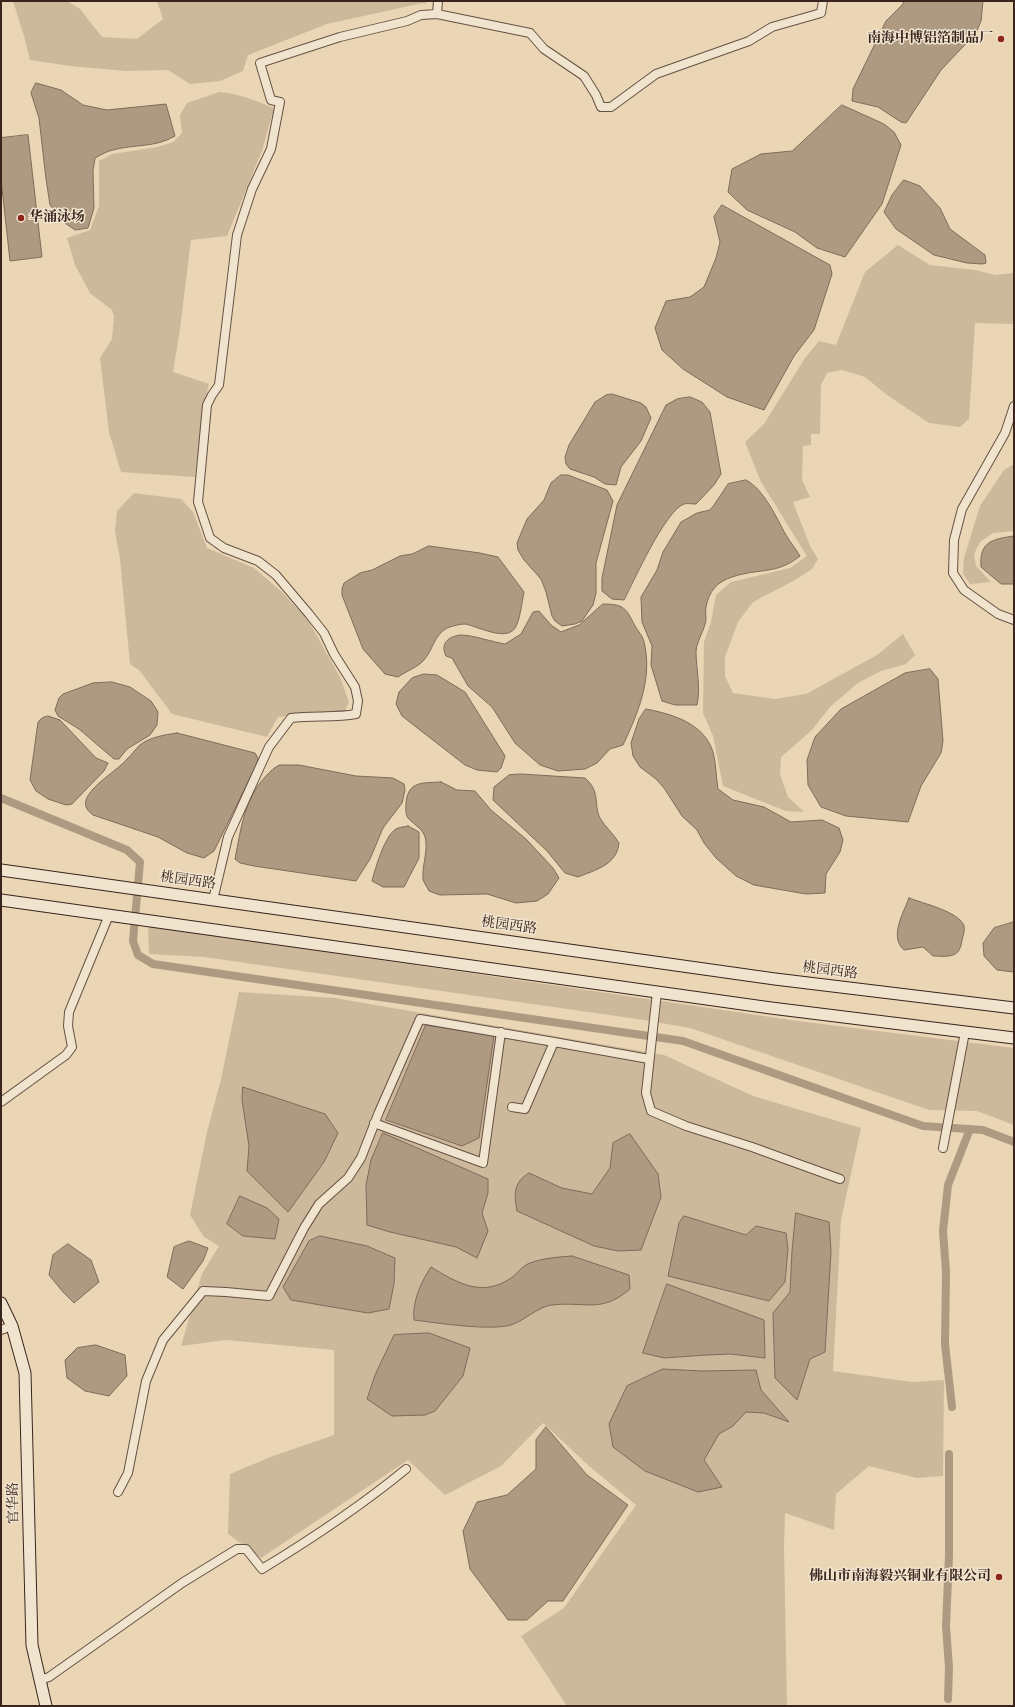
<!DOCTYPE html>
<html>
<head>
<meta charset="utf-8">
<style>
	body { margin:0 }
	#map { position:relative; width:1015px; height:1707px; overflow:hidden; background:#ead6b5; font-family:Alegreya,serif }
	canvas { display:block }
	.frame { position:absolute; inset:0; border:2px solid #39251d; pointer-events:none }
</style>
</head>
<body>
<div id="map">
<canvas width="1015" height="1707"></canvas>
<div class="frame"></div>
</div>
<script>
const context = document.querySelector('canvas').getContext('2d');
context.lineJoin = 'round';
function fillPath(path, color) { context.fillStyle = color; context.fill(path, 'evenodd'); }
function trace(path, color, width, dash) { context.strokeStyle = color; context.lineWidth = width; context.lineCap = dash ? 'butt' : 'round'; context.setLineDash(dash || []); context.stroke(path); }
function drawText(font, color, halo, rows, align = 'center') {
  context.font = font + ' Alegreya,"Noto Serif SC",serif'; context.lineWidth = 3; context.setLineDash([]); context.textBaseline = 'middle'; context.strokeStyle = halo; context.fillStyle = color; for (const [text, x, y, turn = 0] of rows) {
    context.save(); context.translate(x, y); context.rotate((+turn || 0) * Math.PI / 180); context.textAlign = isNaN(turn) ? turn : align; if (halo) context.strokeText(text, 0, 0); context.fillText(text, 0, 0); context.restore();
  }
}
fillPath(new Path2D(`
	M13 1H67L80 9 102 37 137 39 163 19 157 1H426V4L423 3 327 24 248 55 243 71 220 81 190 84 168 70 126 71 70 66 30 60 24 36Z
	M219 92C238 93 256 101 274 108L262 151 227 236 191 240 180 329 173 372 209 384 203 409 195 477 121 472 109 432 100 358 112 339 114 316 112 310 90 293 75 265 67 238 90 230 99 206V161L112 154 158 147 173 142 182 133 180 115 187 103Z
	M898 245 930 265 975 270 995 275 1014 273V320L1012 324 975 323 969 419 960 427 929 423 887 395 865 377 842 370 827 373 821 385 820 434H811V445L803 446 802 480 810 497 793 502 810 546 818 559 812 569 795 580 753 602 738 622 725 657V676L733 693 775 699 806 694 877 655 903 634 915 655 906 664 881 671 858 683 830 707 812 730 781 757 780 774 788 797 804 812 786 811 723 786 713 736 703 713 704 642 711 622 716 595 731 582 790 568 807 556 761 482 745 442 764 424 805 358 819 341 836 345 865 272Z
	M1014 464V531L993 533 980 542 974 554 976 566 991 582 970 584 963 574 964 558 980 506 1004 470Z
	M134 493 181 499 193 512 207 548 254 568 282 592 308 620 340 677 349 702 345 711 278 717 267 737 172 714 140 671 130 664 120 559 115 531 117 511Z
	M148 926 798 1021 1014 1048V1125L977 1111 929 1110 690 1028 644 1020 204 957 149 954Z
	M239 992 335 998 664 1055 753 1096 861 1128 841 1220 833 1371 912 1382 944 1380 943 1476 917 1478 869 1466 836 1494 834 1530 785 1513 784 1545 787 1706H567L521 1636 564 1608 636 1505 589 1466 543 1423 501 1466 445 1495 408 1460 261 1558 228 1534 230 1474 273 1456 334 1435V1350L226 1340 181 1346 202 1274 219 1246 204 1237 190 1215 207 1132 221 1079Z`), '#ccb89b');
const water = new Path2D(`
	M903 1H983L981 21 976 33 941 70 906 123 901 122 878 107 852 101 853 89 886 21 903 4Z
	M36 83 61 90 83 105 107 110 166 104 175 136C155 148 134 144 113 150 107 151 101 155 95 158L93 171 94 208 88 228 75 230 65 223 50 205 46 179 39 118 31 93Z
	M842 105 884 124 894 132 901 145 882 204 845 257 817 248 795 232 747 210 728 192 732 169 761 154 792 151Z
	M28 135 42 257 10 261 1 179V138Z
	M904 180 920 186 940 208 950 229 985 255 986 263 982 264 967 263 934 255 896 229 884 212 892 195Z
	M722 205 830 265 832 274 814 330 794 356 764 410 727 397 683 369 662 350 655 328 666 301 690 297 704 287 716 258 720 242 714 217Z
	M612 394 641 403 646 407 651 418 641 441 621 467 616 485 605 484 594 477 570 469 566 464 565 457 569 445 595 402 606 395Z
	M690 397 702 402 710 412 721 474 714 485 696 504C692 504 687 503 684 504 665 511 634 581 624 600L612 599 602 591V578L617 505 666 405 677 399Z
	M561 475H568L607 490 613 501 596 563V593L593 605 582 621 575 624 562 626 555 621 552 616 546 592 541 579 524 560 518 550 517 543 527 519 544 500 551 483Z
	M746 480C764 489 777 519 786 535 790 542 796 549 800 556 777 575 758 568 732 577 717 582 709 591 706 607 705 611 706 615 706 619 705 630 697 640 696 651 696 669 701 686 697 705H675L662 701 651 665 652 646 642 622 641 597 657 570 663 552 681 522 697 513 710 510 714 505 728 484Z
	M1014 536V584H1001L981 567C979 542 992 539 1014 536Z
	M429 546 480 553 498 557 524 592C522 601 520 621 515 628 506 642 477 626 465 624 460 624 452 626 447 628 434 635 433 650 424 660 418 667 405 672 398 677L385 674 363 649 342 595V589L344 583 360 573 372 570 400 556 412 554Z
	M603 604C624 604 626 608 635 626 638 631 643 636 644 642 653 678 638 713 623 745L610 749 597 763 585 769 558 771 540 765 515 743 492 707 468 686 452 658 446 656C440 644 448 636 461 635 472 635 493 642 505 644L521 634 533 612 539 611 551 625 561 632 579 625Z
	M930 669 938 679 943 741 941 753 921 786 908 822 846 816 821 807 808 785 807 760 815 737 841 709 905 673Z
	M424 674 437 675 465 692 505 756 501 768 497 772 477 770 465 765 402 716 396 704 399 692 412 678Z
	M112 682 130 687 151 701 158 712 157 725 150 735 127 749 119 759H114L79 729 58 716 55 710 59 698 63 694 93 683Z
	M646 709C672 714 704 723 713 752 716 763 716 777 718 789L733 800 764 807 791 822 822 820 839 828 843 840 840 852 826 874 825 893 806 894 754 885 736 876 716 858 704 843 697 830 682 816 664 788 656 779 640 767 633 756 631 743 639 719Z
	M48 716 60 720 96 758 108 763 104 771 72 804 66 805 48 799 36 791 30 780 38 722 42 718Z
	M177 733 255 753 258 758 257 764 214 851 204 858 187 853 158 837 93 815C88 811 84 807 86 800 91 785 117 771 127 759 132 755 135 749 140 745 150 737 164 735 177 733Z
	M280 765H299L356 776 393 778 404 784 405 790 402 803 383 828 370 859 356 881 254 866 240 863 235 859C241 829 244 799 266 776 271 771 274 767 280 765Z
	M521 774 585 778C601 792 593 803 600 818 605 827 614 834 619 843 617 865 595 870 578 877L565 873 547 851 493 800 494 787 509 775Z
	M441 782 457 790 475 791 491 810 526 839 553 868 559 878 548 894 537 901 516 903 487 894 440 895 429 891C427 887 424 883 423 879 422 867 427 854 426 842 425 829 415 826 408 818 405 814 406 808 406 803 408 781 422 783 441 782Z
	M408 826 419 832V858L404 887H383L372 881C375 869 385 835 396 829 399 827 405 827 408 826Z
	M909 898C922 903 960 912 964 926 965 932 962 939 961 945 958 959 945 956 933 956L923 947 904 950C889 937 903 914 909 898Z
	M1014 922V972L997 970 984 956 983 943 994 928Z
	M426 1025 494 1036 479 1138 462 1146 386 1120Z
	M243 1087 325 1114 338 1133 324 1162 288 1212 247 1171 249 1146 242 1100Z
	M383 1133 488 1179V1193L482 1213 488 1231 477 1258 456 1247 390 1232 367 1225 366 1185 371 1160Z
	M630 1134 658 1174 661 1197 641 1250 618 1251 594 1246 517 1211C514 1194 513 1183 529 1173L562 1188 592 1194 610 1168 613 1143Z
	M240 1196 267 1208 279 1219 275 1239 243 1236 227 1224Z
	M796 1213 829 1222 831 1251 825 1352 810 1359 797 1400 775 1378 773 1313 790 1292 792 1251Z
	M684 1216 746 1235 756 1226 786 1233 788 1249 785 1282 769 1301 668 1276 679 1223Z
	M320 1236 367 1246 395 1258 394 1284 389 1309 368 1313 291 1300 283 1287 309 1241Z
	M189 1241 208 1248 203 1261 183 1289 167 1277 174 1247Z
	M68 1244 91 1260 99 1282 74 1303 63 1292 49 1275 53 1255Z
	M572 1256 629 1275 630 1289C601 1314 585 1301 552 1305 539 1306 524 1321 511 1325 490 1331 437 1323 414 1320 412 1302 421 1282 431 1267 456 1282 480 1297 508 1280 516 1276 521 1266 530 1263 544 1258 558 1257 572 1256Z
	M667 1284 764 1320 765 1358 730 1354 707 1355 664 1358 643 1353Z
	M429 1333 470 1348 463 1376 435 1411 425 1415 392 1416 367 1399 375 1375 394 1335Z
	M96 1345 125 1355 127 1376 109 1396 85 1391 67 1378 65 1360 77 1348Z
	M663 1369 702 1371 756 1370 761 1390 789 1422 764 1413 746 1412 733 1426 719 1434 704 1460 722 1487 698 1492 645 1471 613 1447 609 1424 627 1386Z
	M546 1427 587 1475 628 1505 563 1601H548L527 1620H508L470 1569 463 1531 477 1502 507 1495 536 1469V1440Z`);
fillPath(water, '#ae9a81');
trace(water, '#7f6b59', 1);
trace(new Path2D(`
	M1 798 127 850 140 862 133 941 138 955 153 964 683 1041 923 1126 983 1130 1014 1142
	M952 1407 945 1344 946 1272 943 1231 948 1185 970 1129
	M948 1699 949 1668 946 1626 949 1555V1454`), '#ae9a81', 8);
const street = new Path2D(`
	M437 14 438 1
	M1014 406 1005 433 962 509 954 540 953 573 964 590 998 614 1014 620
	M213 900 228 837 269 747 291 718C313 715 335 718 356 714L358 701 355 687 334 654 324 633 309 614 276 575 258 561 224 548 210 538 198 502 207 405 212 395 219 385 237 235 252 189 271 149 280 102 271 100 260 63 340 37 407 21 421 15 437 14 530 33 544 49 584 76 596 95 601 107H611L656 74 749 41 772 27 821 13 823 1
	M657 992 646 1093 651 1111 686 1126 752 1147 840 1179
	M1 1102 66 1055 72 1047 68 1026 69 1012 109 915
	M512 1107 525 1109 554 1042 649 1059
	M374 1123 483 1163 501 1032
	M943 1148 965 1032
	M1 1330 12 1326
	M118 1492 128 1473 146 1381 163 1340 203 1291 226 1292 269 1296 304 1228 319 1204 348 1178 361 1158 379 1112 420 1019 554 1042
	M40 1680 49 1677 182 1583 237 1549H246L262 1569C313 1538 361 1506 406 1469`);
const secondary = new Path2D(`
	M1 870 775 979 1014 1008
	M1 900 771 1008 1014 1038
	M1 1303 12 1326 25 1373 32 1645 46 1706`);
trace(street, '#655143', 10);
trace(secondary, '#39251d', 13);
trace(street, '#f1e4cf', 8);
trace(secondary, '#f1e4cf', 11);
for (const [x, y, r, color] of [
	[1001,39,4,"#8f2418"],
	[21,218,4,"#8f2418"],
	[999,1577,4,"#8f2418"]
]) { const dot = new Path2D(); dot.arc(x, y, r, 0, 2 * Math.PI); context.fillStyle = color; context.fill(dot); trace(dot, '#f1e4cf', 1.5); }
drawText('bold 14px', '#39251d', '#f1e4cf', [
	["南海中博铝箔制品厂",993,39],
	["华涌泳场",29,218,"left"],
	["佛山市南海毅兴铜业有限公司",991,1577]
], 'right');
drawText('14px', '#39251d', '#f1e4cf', [
	["桃园西路",188,881,8],
	["桃园西路",509,926,8],
	["桃园西路",830,971,7],
	["官华路",14,1503,-91]
]);
</script>
</body>
</html>
